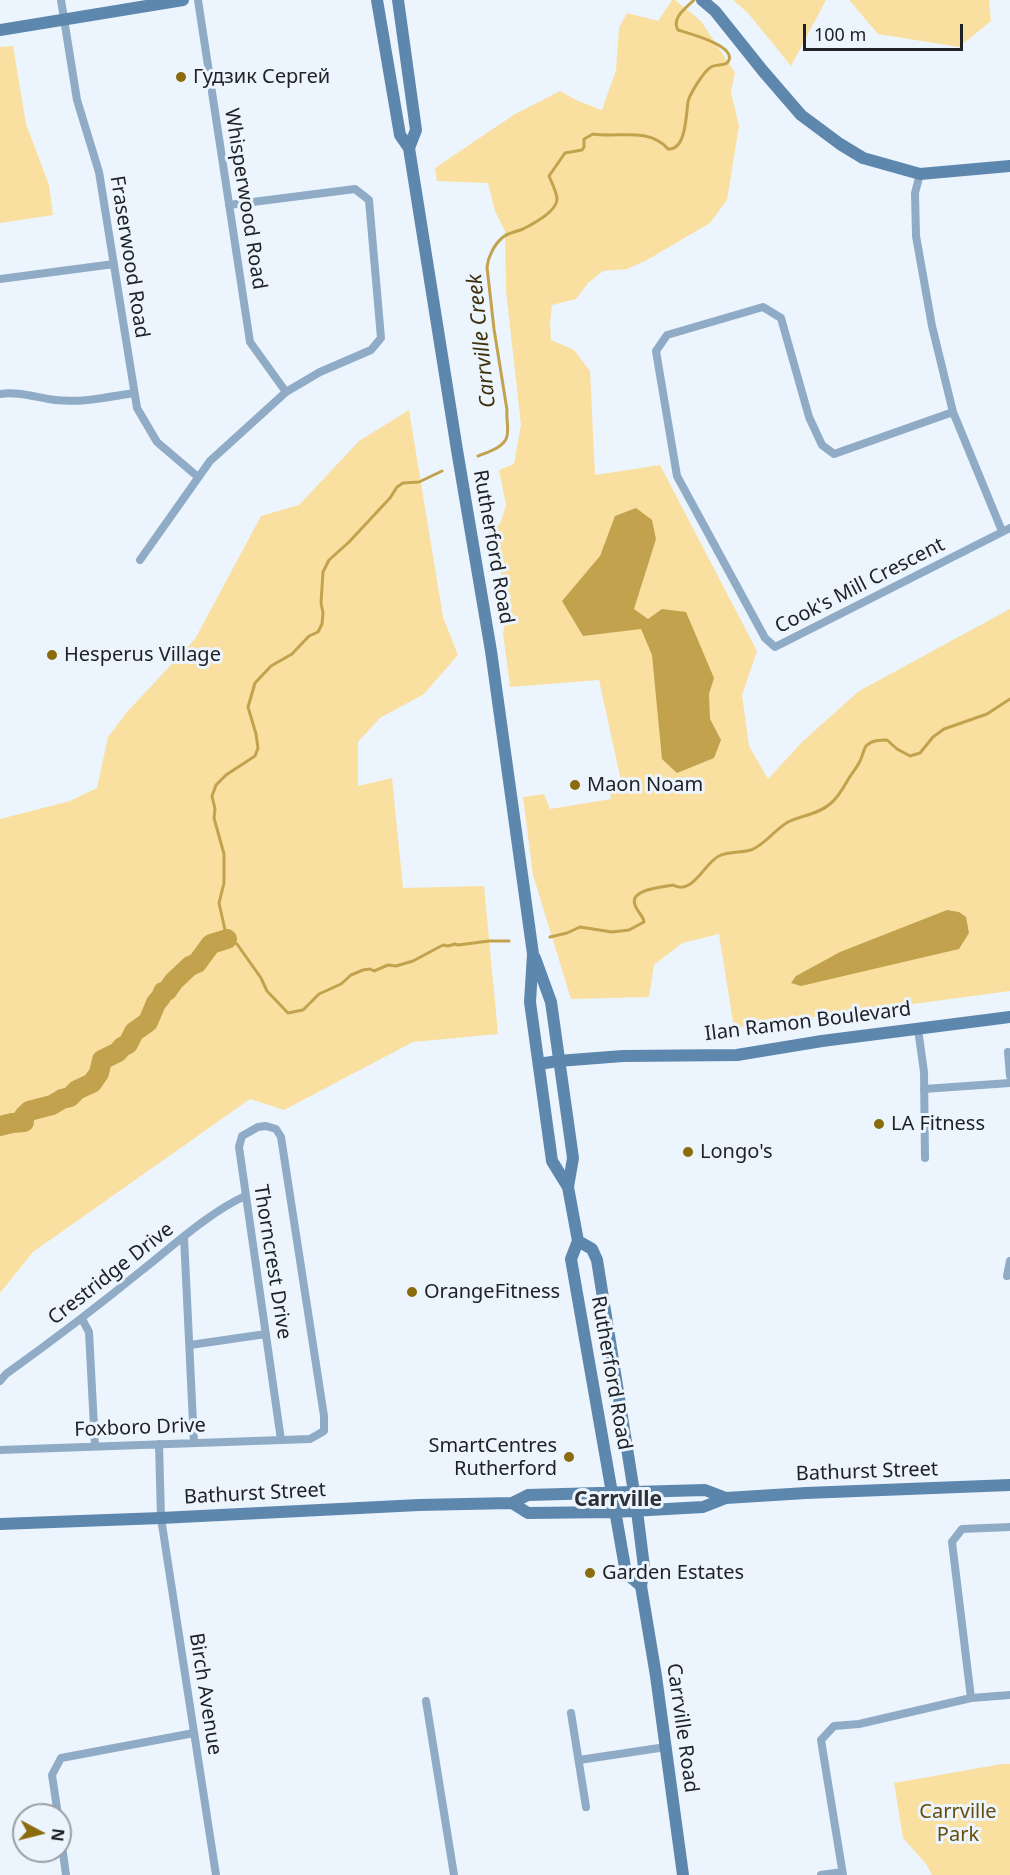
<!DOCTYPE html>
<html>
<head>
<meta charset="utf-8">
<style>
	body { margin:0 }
	#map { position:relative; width:1010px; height:1875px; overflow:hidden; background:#ecf4fd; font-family:"Noto Sans",sans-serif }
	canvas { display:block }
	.north { position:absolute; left:12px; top:1803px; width:60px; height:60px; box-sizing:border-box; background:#ecf4fd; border:2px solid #9aa0a7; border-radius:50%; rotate:97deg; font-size:16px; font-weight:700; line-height:24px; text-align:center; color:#202326 }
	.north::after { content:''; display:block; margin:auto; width:21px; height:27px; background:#8b6c0d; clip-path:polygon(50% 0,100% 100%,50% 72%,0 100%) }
	.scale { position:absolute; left:803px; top:24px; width:160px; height:27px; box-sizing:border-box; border:3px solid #202326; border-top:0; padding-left:8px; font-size:18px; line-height:21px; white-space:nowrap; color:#202326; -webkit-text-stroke:4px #ecf4fd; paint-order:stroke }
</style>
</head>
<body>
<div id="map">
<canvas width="1010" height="1875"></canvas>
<div class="north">N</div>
<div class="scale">100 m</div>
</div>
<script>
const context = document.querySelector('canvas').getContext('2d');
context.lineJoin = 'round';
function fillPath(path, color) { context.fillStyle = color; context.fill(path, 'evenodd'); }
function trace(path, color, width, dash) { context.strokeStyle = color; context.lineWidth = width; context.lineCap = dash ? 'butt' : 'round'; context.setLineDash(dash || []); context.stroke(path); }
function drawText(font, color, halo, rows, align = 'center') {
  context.font = font + ' "Noto Sans",sans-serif'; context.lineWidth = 6; context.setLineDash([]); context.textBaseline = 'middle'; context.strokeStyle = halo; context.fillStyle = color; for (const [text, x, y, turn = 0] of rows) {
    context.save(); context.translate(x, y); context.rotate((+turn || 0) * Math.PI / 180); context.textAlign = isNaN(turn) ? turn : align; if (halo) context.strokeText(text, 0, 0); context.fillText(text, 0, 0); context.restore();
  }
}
fillPath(new Path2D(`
	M672 0H675L701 21 735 73 731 92 739 126 727 200 710 223 647 260 627 269 603 271 588 283 576 299 552 305 550 324 551 340 574 350 590 371 595 475 660 465 757 651 742 695 749 746 768 779 802 742 859 691 1010 609V991L734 1028 719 934 682 943 654 965 649 997 571 999 533 875 523 797 544 794 550 809 611 799 609 784 621 781 599 680 510 687 503 633 511 596 506 591 489 532 500 524 506 505 499 470 514 464 521 425 506 291 505 231 495 211 488 183 437 181 435 168 515 114 560 91 578 101 602 110 616 70 619 28 627 13 658 21Z
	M733 0H826L791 66 748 13Z
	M849 0H989L991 21 959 47 878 34Z
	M13 46 26 124 49 185 53 215 0 223V47Z
	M409 410 443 617 458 655 424 694 380 718 358 742V786L392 778 403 888 484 886 498 1034 413 1042 284 1110 250 1099 33 1252 0 1293V819L70 801 97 788 108 737 127 712 195 639 261 516 299 505 359 441Z
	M1002 1764H1010V1875H932L926 1864 903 1838 894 1783Z`), '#f9e0a1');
fillPath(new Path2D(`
	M636 508 652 520 656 539 634 609 648 619 662 609 686 612 714 678 709 694 710 719 721 740 714 758 677 773 662 759 652 655 641 629 583 636 562 601 600 556 615 516Z
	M947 910 959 912 966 917 969 933 959 949 801 986 791 983 796 976 840 952Z`), '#c3a24d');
trace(new Path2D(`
	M478 456C488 452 505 447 507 436 509 427 506 418 507 410L494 329 487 267C488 257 494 245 502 238 507 233 516 232 523 229 533 224 558 211 557 198 556 191 552 183 549 176L565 153 582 150 584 147V139L593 134C619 138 649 127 668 149 686 151 686 115 688 102 689 95 704 71 711 67 716 64 725 66 728 62 739 46 687 33 678 30 671 18 686 8 694 0
	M442 471 419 482 403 483 397 487 390 498 349 542 329 560 323 572 321 603 323 613 322 624 318 632 309 636 292 654 271 666 255 683 248 707 256 734 258 748 255 756 226 775 216 785 212 796 215 809 214 818 224 854V883L219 903 227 939 237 944 261 978 267 991 288 1013 303 1010 319 994 341 984 351 975 363 970 370 969 374 971 388 965 396 966 413 961 443 945 448 946 455 944 458 945 489 941H509
	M550 937 567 933 580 927 612 932 629 930 644 922C643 915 637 912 635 905 629 889 663 887 673 885 693 896 704 863 719 856 729 851 741 853 751 850 766 844 774 830 788 822 802 815 817 815 830 804 839 797 843 788 849 778 852 773 856 769 859 763 862 758 863 751 866 746 872 740 880 740 887 740L897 749 910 756 920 753 933 737 944 729 987 714 1010 699`), '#c3a24d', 3);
trace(new Path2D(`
	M0 1126 12 1123 24 1122V1116L29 1111 52 1105 62 1099 70 1097 77 1090 92 1083 99 1073 102 1060 118 1052 122 1047 128 1044 134 1032 148 1022 156 1003 161 997 163 992 167 991 174 981 190 966 197 963 211 944 227 939`), '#c3a24d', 20);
trace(new Path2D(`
	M61 0 77 100 99 172 137 408 157 442 198 477
	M198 0 250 342 286 392
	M920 174 915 193 916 236 932 326 953 412 1002 531
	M0 279 114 264
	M0 394C19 391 37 398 55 400 82 403 108 397 134 393
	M953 412 834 454 822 445 809 417 781 318 763 307 667 335 656 351 677 476 765 638 775 647 1010 528
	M140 560 210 461 286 392 320 372 371 350 381 338 369 200 355 189 229 205
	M918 1029 924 1072 925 1158
	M1008 1052 1010 1076
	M924 1089 1010 1083
	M184 1237 194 1443
	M1007 1276 1010 1261
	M82 1319 89 1332 95 1446
	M190 1345 266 1334
	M0 1381 6 1374C52 1341 97 1307 141 1271 174 1245 207 1214 245 1196
	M159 1444 161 1518 216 1875
	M0 1450 310 1439 324 1431V1416L281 1137 276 1129 266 1126 258 1127 242 1136 239 1147 281 1440
	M971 1698 952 1542 962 1529 1010 1527
	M426 1701 454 1875
	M571 1713 586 1807
	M579 1760 666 1747
	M58 1815 52 1775 61 1758 194 1733
	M60 1831 66 1875
	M821 1875 842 1872
	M843 1875 821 1740 834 1726 859 1724 971 1698 1010 1695`), '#8fabc6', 8);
trace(new Path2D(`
	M377 0 400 135 409 148 457 450 491 651 533 954 530 1002 552 1161 568 1187
	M398 0 416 130 409 148
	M702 0 715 11 763 71 801 115 840 144 863 158 920 174 1010 166
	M0 30 183 0
	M535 958 551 1002 573 1158 568 1187 578 1241 571 1259 626 1573 641 1586
	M539 1064 558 1061 623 1056 737 1055 822 1041 1010 1017
	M578 1241 592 1249 597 1260 637 1511 644 1567 641 1586 656 1676 683 1875
	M512 1503 528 1513 614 1512 703 1507 726 1498 806 1493 1010 1485
	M0 1524 161 1518 419 1505 512 1503 528 1495 705 1490 726 1498`), '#5e87ae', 12);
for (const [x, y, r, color] of [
	[181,77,6,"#8b6c0d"],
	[52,655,6,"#8b6c0d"],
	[575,785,6,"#8b6c0d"],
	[879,1124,6,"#8b6c0d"],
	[688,1152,6,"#8b6c0d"],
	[412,1292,6,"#8b6c0d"],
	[569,1457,6,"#8b6c0d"],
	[590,1573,6,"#8b6c0d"]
]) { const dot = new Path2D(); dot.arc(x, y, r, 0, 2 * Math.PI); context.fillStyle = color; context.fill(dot); trace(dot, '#ecf4fd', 2); }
drawText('20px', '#202326', '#ecf4fd', [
	["Гудзик Сергей",193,77],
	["Hesperus Village",64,655],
	["Maon Noam",587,785],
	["LA Fitness",891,1124],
	["Longo's",700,1152],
	["OrangeFitness",424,1292],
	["SmartCentres",557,1446,"right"],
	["Rutherford",557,1469,"right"],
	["Garden Estates",602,1573]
], 'left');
drawText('20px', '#202326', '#ecf4fd', [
	["Whisperwood Road",245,199,81],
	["Fraserwood Road",129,257,81],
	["Rutherford Road",493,547,80],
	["Cook's Mill Crescent",860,586,-27],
	["Ilan Ramon Boulevard",808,1022,-7],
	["Thorncrest Drive",272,1262,81],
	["Crestridge Drive",111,1274,-38],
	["Rutherford Road",611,1373,80],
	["Foxboro Drive",140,1428,-2],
	["Bathurst Street",867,1472,-2],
	["Bathurst Street",255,1494,-3],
	["Birch Avenue",205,1694,81],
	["Carrville Road",682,1728,82]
]);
drawText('20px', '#644e09', '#ecf4fd', [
	["Carrville",958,1812],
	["Park",958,1835]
]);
drawText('italic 21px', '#40320d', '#ecf4fd', [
	["Carrville Creek",482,341,-96]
]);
drawText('bold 21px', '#2b3137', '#ecf4fd', [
	["Carrville",618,1500]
]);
</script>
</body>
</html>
